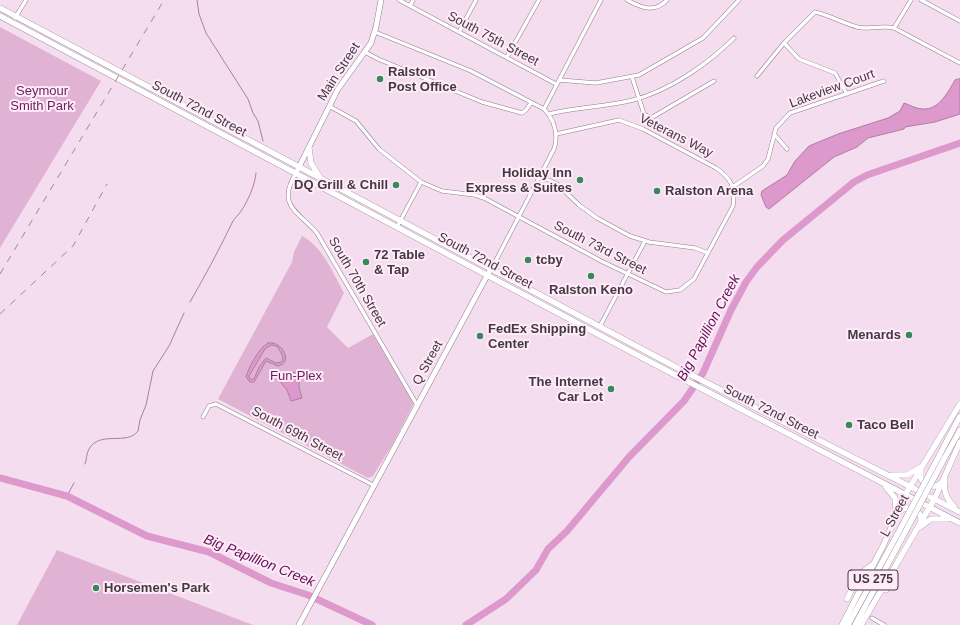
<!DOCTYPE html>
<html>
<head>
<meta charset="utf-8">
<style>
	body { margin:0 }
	canvas { display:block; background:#f4ddee }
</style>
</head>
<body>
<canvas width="960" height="625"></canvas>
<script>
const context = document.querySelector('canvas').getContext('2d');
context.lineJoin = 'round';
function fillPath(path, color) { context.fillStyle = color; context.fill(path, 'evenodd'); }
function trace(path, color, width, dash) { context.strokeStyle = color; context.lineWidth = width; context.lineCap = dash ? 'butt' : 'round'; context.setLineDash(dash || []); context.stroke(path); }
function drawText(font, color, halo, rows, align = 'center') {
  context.font = font + ' Arial,sans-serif'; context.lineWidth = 4; context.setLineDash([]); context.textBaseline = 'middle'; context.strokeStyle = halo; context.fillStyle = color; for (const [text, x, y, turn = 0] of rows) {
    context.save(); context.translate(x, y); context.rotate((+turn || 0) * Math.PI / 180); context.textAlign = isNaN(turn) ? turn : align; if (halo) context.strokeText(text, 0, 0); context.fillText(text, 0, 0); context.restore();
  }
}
fillPath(new Path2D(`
	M0 27 101 81 0 248Z
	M302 236C323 247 333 273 344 293L327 327 348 348 373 334 414 403 392 445 373 476 368 478 218 399 292 262 294 252Z
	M57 550 253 625H17Z`), '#e0b3d4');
const water = new Path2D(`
	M960 79V114L935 122 905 127 904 129 868 138 857 147 834 157 769 209 766 207 761 195 762 191 787 175 795 161 809 146 838 134 888 118 900 111 904 103C910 105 916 109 923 109 939 110 948 92 955 80Z
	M268 343C282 340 294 363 278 366L266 361 254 382H250L246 377C249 367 258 349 268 343ZM272 345 278 347 283 357 282 362 276 363 266 358 259 367 254 379H250L249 376 265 349Z
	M300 371 299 387 302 398 291 401 287 390 277 378Z`);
fillPath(water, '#d9c');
trace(water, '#af7ca2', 1);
trace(new Path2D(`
	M197 0 199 14 206 33 248 99 253 113 258 121 263 141
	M190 302C205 276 219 250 232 223 234 218 239 215 241 211 248 201 255 185 256 173
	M85 464C87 459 86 454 89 449 100 430 127 446 138 431L140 420 146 405 153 371 169 346 184 313
	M67 496 74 483`), '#af7ca2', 1);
trace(new Path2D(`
	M0 478 67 496 147 536 209 552 271 583 308 595 372 625
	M466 625 506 599 536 570 548 549 567 531 629 457 684 401 703 373 731 310 746 282 757 267 783 240 854 182 867 175 960 143`), '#d9c', 7);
const minor = new Path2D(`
	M399 0 556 84
	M627 0C640 7 654 14 667 0
	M921 0 960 21
	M410 6 413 0
	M15 18 26 0
	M894 28 911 0
	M375 32 471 71 544 109C554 119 559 135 554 149L492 268
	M459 32 476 0
	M784 43 799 59 835 73 847 94
	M365 52 378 59 482 102 522 113 526 110 531 103
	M507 57 539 0
	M757 76 784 43 815 12C829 15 843 23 857 27 869 30 882 25 894 28L960 63
	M632 77 644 114 651 118 714 81
	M559 80 596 83 639 75 703 38 739 0
	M329 106 356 121 379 149 421 182 442 191 475 195 484 198 603 262 666 292 680 290 694 279 733 206C736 188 731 178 716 168L643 129 619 120 556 134
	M544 109 601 0
	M549 114C576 107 606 107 633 100 669 91 708 64 734 38
	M774 134 787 149
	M296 173C276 206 298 211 317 233L417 405
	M540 176 557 184 579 205 597 218 630 236 649 242 695 248 708 253
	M734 186 763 166 768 159 776 128 790 113 884 81
	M397 227 421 182
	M600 326 645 241
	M203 417 209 406 216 404 373 485
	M872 618 884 625`);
const secondary = new Path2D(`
	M296 173 338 89 371 43 376 27 381 0
	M299 625 489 272`);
const primary = new Path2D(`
	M0 8 670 364 960 512
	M0 16 639 356 960 523
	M309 148 311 163 319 176
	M939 456 960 416
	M944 459 960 430
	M921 470V479C926 486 934 489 941 483
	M892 475H907L921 467
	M945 480C943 491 946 499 954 506
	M886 487 895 498 896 512
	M899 511C908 505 921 508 921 521
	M920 527 931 519H948
	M886 590 889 579
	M847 599 859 575 872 565
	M842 625 884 544 905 495 960 404
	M848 625 897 535
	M855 625 902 538
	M861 625 935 498 960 442`);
trace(minor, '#917c8c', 4.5);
trace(secondary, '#917c8c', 6);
trace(primary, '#917c8c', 6);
trace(minor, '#fff', 3.5);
trace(secondary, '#fff', 5);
trace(primary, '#fff', 5.5);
trace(new Path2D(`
	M0 274 164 0
	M0 314 73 246 107 184`), '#9b8a96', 1, [7, 7]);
const primaryBridge = new Path2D(`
	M897 535 939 456
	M902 538 944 459`);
trace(primaryBridge, '#917c8c', 6, []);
trace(primaryBridge, '#fff', 5.5);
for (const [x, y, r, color] of [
	[380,79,4,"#37895b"],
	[580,180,4,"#37895b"],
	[396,185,4,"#37895b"],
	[657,191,4,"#37895b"],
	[528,260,4,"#37895b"],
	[366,262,4,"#37895b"],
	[591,276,4,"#37895b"],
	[909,335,4,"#37895b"],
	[480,336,4,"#37895b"],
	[611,389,4,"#37895b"],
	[849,425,4,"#37895b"],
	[96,588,4,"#37895b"]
]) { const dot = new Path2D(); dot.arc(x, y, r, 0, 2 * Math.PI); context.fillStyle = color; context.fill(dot); trace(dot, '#ffebf9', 1.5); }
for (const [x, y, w] of [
	[873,580,50]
]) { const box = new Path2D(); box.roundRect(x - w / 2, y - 10, w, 20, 3); context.fillStyle = '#ffebf9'; context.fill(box); trace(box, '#433940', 1); }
drawText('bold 12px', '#433940', null, [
	["US 275",873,580]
]);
drawText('13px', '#433940', '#ffebf9', [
	["South 75th Street",493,39,28],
	["Main Street",339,72,-57],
	["Lakeview Court",832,89,-20],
	["South 72nd Street",199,109,28],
	["Veterans Way",676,136,27],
	["South 73rd Street",600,248,27],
	["South 72nd Street",485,261,28],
	["South 70th Street",357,282,60],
	["Q Street",428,363,-61],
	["South 72nd Street",771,412,27],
	["South 69th Street",297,434,28],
	["L Street",895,516,-62]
]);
drawText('bold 13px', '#433940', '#ffebf9', [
	["Ralston",388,72],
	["Post Office",388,87],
	["Holiday Inn",572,173,"right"],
	["Express & Suites",572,188,"right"],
	["DQ Grill & Chill",388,185,"right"],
	["Ralston Arena",665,191],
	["72 Table",374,255],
	["& Tap",374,270],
	["tcby",536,260],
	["Ralston Keno",591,290,"center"],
	["FedEx Shipping",488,329],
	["Center",488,344],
	["Menards",901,335,"right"],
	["The Internet",603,382,"right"],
	["Car Lot",603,397,"right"],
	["Taco Bell",857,425],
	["Horsemen's Park",104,588]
], 'left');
drawText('13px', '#6c1d5e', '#ffebf9', [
	["Seymour",42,91],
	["Smith Park",42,106],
	["Fun-Plex",296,376]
]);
drawText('italic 14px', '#601053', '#ffebf9', [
	["Big Papillion Creek",709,328,-62],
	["Big Papillion Creek",259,561,22]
]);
</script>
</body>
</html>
